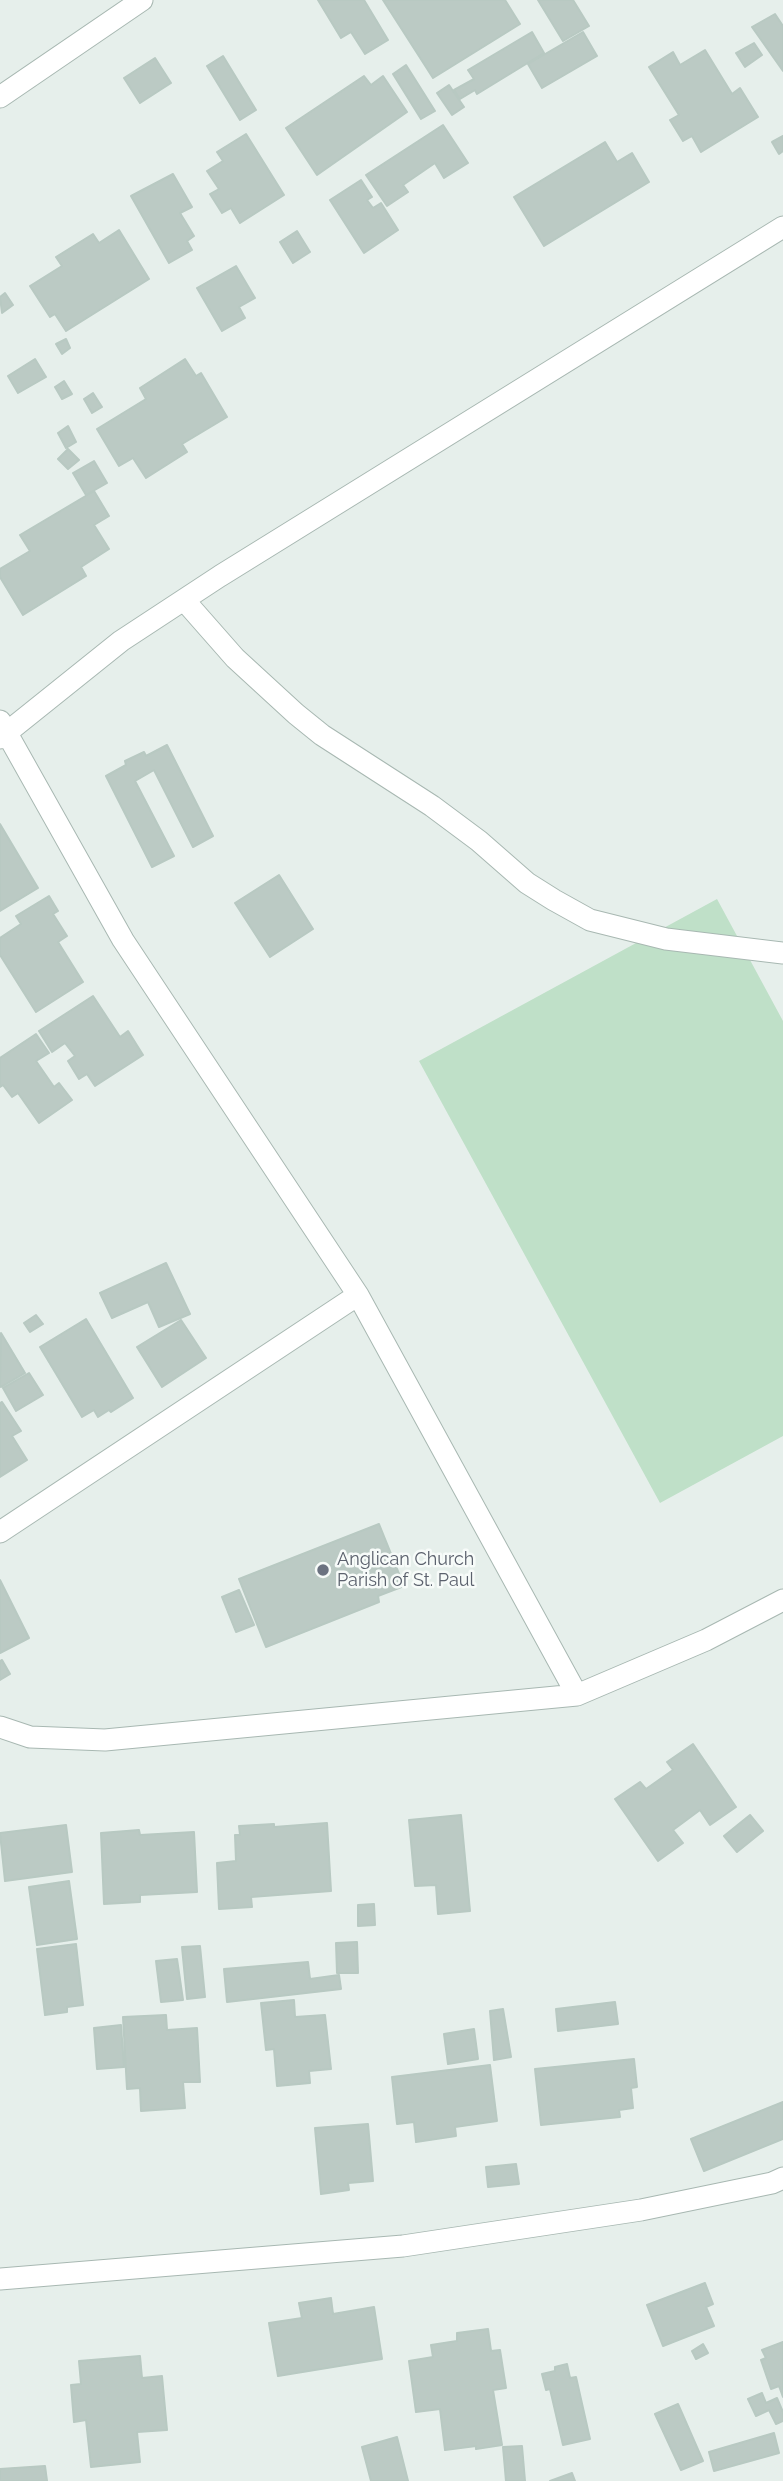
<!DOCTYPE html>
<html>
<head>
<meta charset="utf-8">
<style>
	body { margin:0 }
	canvas { display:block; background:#e6efeb }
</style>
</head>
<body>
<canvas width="783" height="2481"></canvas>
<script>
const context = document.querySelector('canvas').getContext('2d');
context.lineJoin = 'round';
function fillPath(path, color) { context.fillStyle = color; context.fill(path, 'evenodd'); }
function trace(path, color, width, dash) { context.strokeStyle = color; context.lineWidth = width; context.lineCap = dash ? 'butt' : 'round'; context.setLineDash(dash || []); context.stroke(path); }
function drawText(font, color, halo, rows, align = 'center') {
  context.font = font + ' Raleway,sans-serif'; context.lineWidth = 5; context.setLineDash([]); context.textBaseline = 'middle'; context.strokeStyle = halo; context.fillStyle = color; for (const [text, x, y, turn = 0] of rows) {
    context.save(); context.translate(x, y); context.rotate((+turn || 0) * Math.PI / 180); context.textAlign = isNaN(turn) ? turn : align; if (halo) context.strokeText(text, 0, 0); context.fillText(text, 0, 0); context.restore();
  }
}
fillPath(new Path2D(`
	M717 899 783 1021V1436L660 1503 419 1061Z`), '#bfe0c8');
const building = new Path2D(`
	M318 0H364L388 40 365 54 351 32 341 38Z
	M383 0H505L520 24 433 78Z
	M538 0H573L589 26 563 41Z
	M775 14 783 26V71L752 27Z
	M532 32 544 53 477 94 475 90 460 99 454 90 474 79 468 70Z
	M583 32 597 56 542 88 528 64Z
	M754 43 762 55 745 67 736 53Z
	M705 50 732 94 740 88 758 117 701 152 692 136 683 141 670 120 679 115 649 67 673 52 680 65Z
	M223 56 256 110 240 120 207 66Z
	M155 58 171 83 140 103 124 78Z
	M406 65 435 111 421 119 393 74Z
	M364 76 371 85 383 76 407 112 317 175 286 128Z
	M449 85 464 107 452 115 437 93Z
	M443 125 468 163 444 178 435 163 403 185 408 192 387 206 366 175Z
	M246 134 284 195 240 223 231 208 222 213 210 194 219 189 207 171 223 161 217 152Z
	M783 136V151L779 154 772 142Z
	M605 142 617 162 632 153 649 182 544 246 514 197Z
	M173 174 192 207 180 213 194 236 187 241 192 250 169 263 131 196Z
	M361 180 372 197 367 200 373 208 381 203 398 230 364 253 330 200Z
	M119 230 149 279 66 331 55 314 50 317 30 286 62 266 56 257 93 234 99 243Z
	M297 231 310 252 293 263 280 242Z
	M236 266 255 298 239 307 245 318 222 331 197 288Z
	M5 293 13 305 2 313 0 297Z
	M66 339 70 348 62 354 56 344Z
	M35 359 46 377 18 393 8 376Z
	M185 359 196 376 201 373 227 417 182 444 187 452 146 478 133 458 119 466 97 429 146 399 140 388Z
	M64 381 72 394 62 399 55 387Z
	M93 393 102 407 92 413 84 399Z
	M68 426 76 442 66 448 58 433Z
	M68 449 79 460 68 469 58 459Z
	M94 461 107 483 86 495 73 473Z
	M94 491 109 516 94 525 109 549 81 567 86 576 23 615 0 577V569L30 551 20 535Z
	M167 745 213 836 193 847 154 770 135 781 174 856 152 867 106 776 126 765 125 761 144 752 146 756Z
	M0 824 38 888 0 911Z
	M279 875 313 929 270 957 235 903Z
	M49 896 58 911 53 914 67 936 58 942 83 982 36 1012 0 955V938L21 924 16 916Z
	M93 996 120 1037 128 1031 143 1055 95 1086 87 1074 79 1079 68 1061 75 1056 65 1043 52 1052 39 1031Z
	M36 1034 49 1053 36 1061 54 1087 59 1083 72 1100 39 1123 18 1093 12 1097 3 1085 0 1087V1058Z
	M166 1263 190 1314 159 1327 148 1302 112 1318 100 1293Z
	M36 1315 43 1324 30 1332 24 1323Z
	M86 1319 133 1398 111 1412 109 1410 98 1417 94 1410 82 1417 40 1347Z
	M181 1320 206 1358 162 1387 137 1347Z
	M1 1333 25 1373 1 1387 0 1385Z
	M29 1373 43 1395 16 1411 3 1388Z
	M2 1402 21 1431 12 1436 27 1460 0 1477V1403Z
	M379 1524 404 1586 378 1596 379 1602 266 1647 239 1579Z
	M0 1580 29 1638 0 1653Z
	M239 1590 254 1625 236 1632 222 1597Z
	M2 1660 10 1674 0 1680V1661Z
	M693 1744 736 1807 710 1825 700 1810 673 1830 683 1843 658 1861 615 1799 640 1782 646 1789 673 1770 667 1762Z
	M461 1815 470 1911 438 1914 436 1885 415 1886 409 1820Z
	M750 1815 763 1831 737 1852 724 1836Z
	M327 1823 331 1891 251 1897 252 1907 219 1909 217 1863 236 1861 235 1835H240L239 1826 274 1824V1827Z
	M66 1825 72 1872 5 1881 0 1833Z
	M139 1830 140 1835 194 1832 197 1892 140 1895V1902L104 1904 101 1833Z
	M69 1881 77 1939 37 1945 29 1887Z
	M374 1904 375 1925 358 1926V1905Z
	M357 1942 358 1973H337L336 1943Z
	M76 1944 83 2005 67 2007V2012L45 2015 37 1949Z
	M200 1946 205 1997 187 1999 182 1947Z
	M177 1959 183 2000 161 2002 156 1961Z
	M308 1962 310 1979 339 1975 341 1989 227 2002 224 1969Z
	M294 2000 295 2017 325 2015 331 2069 309 2071 310 2083 277 2086 274 2049 266 2050 261 2003Z
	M615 2002 618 2024 558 2031 556 2009Z
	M503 2009 511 2057 494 2060 490 2011Z
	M166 2015 167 2030 197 2028 200 2082H183L185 2108 141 2111 140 2088 127 2089 123 2017Z
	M121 2025 124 2067 97 2069 94 2028Z
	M474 2029 478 2059 448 2064 444 2034Z
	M634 2059 637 2087 631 2088 633 2108 619 2110 620 2117 541 2125 535 2069Z
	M490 2065 497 2121 455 2127 456 2136 416 2142 414 2122 397 2124 392 2077Z
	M783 2102V2139L704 2171 691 2139Z
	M368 2124 373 2181 348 2183 349 2190 321 2194 315 2128Z
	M516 2164 519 2184 488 2187 486 2167Z
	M705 2283 713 2304 706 2307 714 2326 663 2346 647 2305Z
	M331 2298 333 2314 374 2307 382 2359 278 2376 269 2323 302 2318 299 2303Z
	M488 2329 491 2351 500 2350 506 2388 493 2390 502 2445 476 2449V2446L445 2450 440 2409 416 2412 409 2361 433 2357 431 2345 457 2341V2333Z
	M783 2342V2397L779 2386 771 2389 761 2360 766 2358 762 2350Z
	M703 2344 708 2353 696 2359 692 2351Z
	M140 2356 142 2378 162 2376 167 2430 137 2432 140 2462 91 2467 86 2420 74 2422 71 2385 81 2384 79 2361Z
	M567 2364 570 2378 576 2377 590 2439 563 2445 550 2389 546 2390 542 2374 555 2371V2367Z
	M762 2393 766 2403 777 2398 783 2412V2421L776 2424 769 2410 756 2416 748 2399Z
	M678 2404 703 2461 681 2470 655 2414Z
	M774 2433 779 2453 714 2471 709 2452Z
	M397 2437 408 2481H371L362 2447Z
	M522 2446 525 2481H506L503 2447Z
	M45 2466 47 2481H0V2469Z
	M572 2473 575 2481H550Z`);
fillPath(building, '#bbcac4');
trace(building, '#b8c9c2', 2);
const minor = new Path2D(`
	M0 97 142 0
	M184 600 235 658 296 714 322 735 432 806 479 841 527 883 554 900 590 920 666 939 783 953
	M0 721 123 940 358 1295 577 1695
	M0 738 121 641 220 576 783 227
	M0 1532 358 1295
	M0 1727 30 1737 105 1740 577 1695 706 1640 783 1600
	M0 2279 403 2246 641 2210 772 2183 783 2178`);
trace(minor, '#a8b8b2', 23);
trace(minor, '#fff', 21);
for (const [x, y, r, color] of [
	[323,1570,7,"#6b7280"]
]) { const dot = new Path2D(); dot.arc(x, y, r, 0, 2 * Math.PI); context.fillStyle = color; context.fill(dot); trace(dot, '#f7fbf9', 2.5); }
drawText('18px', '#5b616d', '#f7fbf9', [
	["Anglican Church",337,1560],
	["Parish of St. Paul",337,1581]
], 'left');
</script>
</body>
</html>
